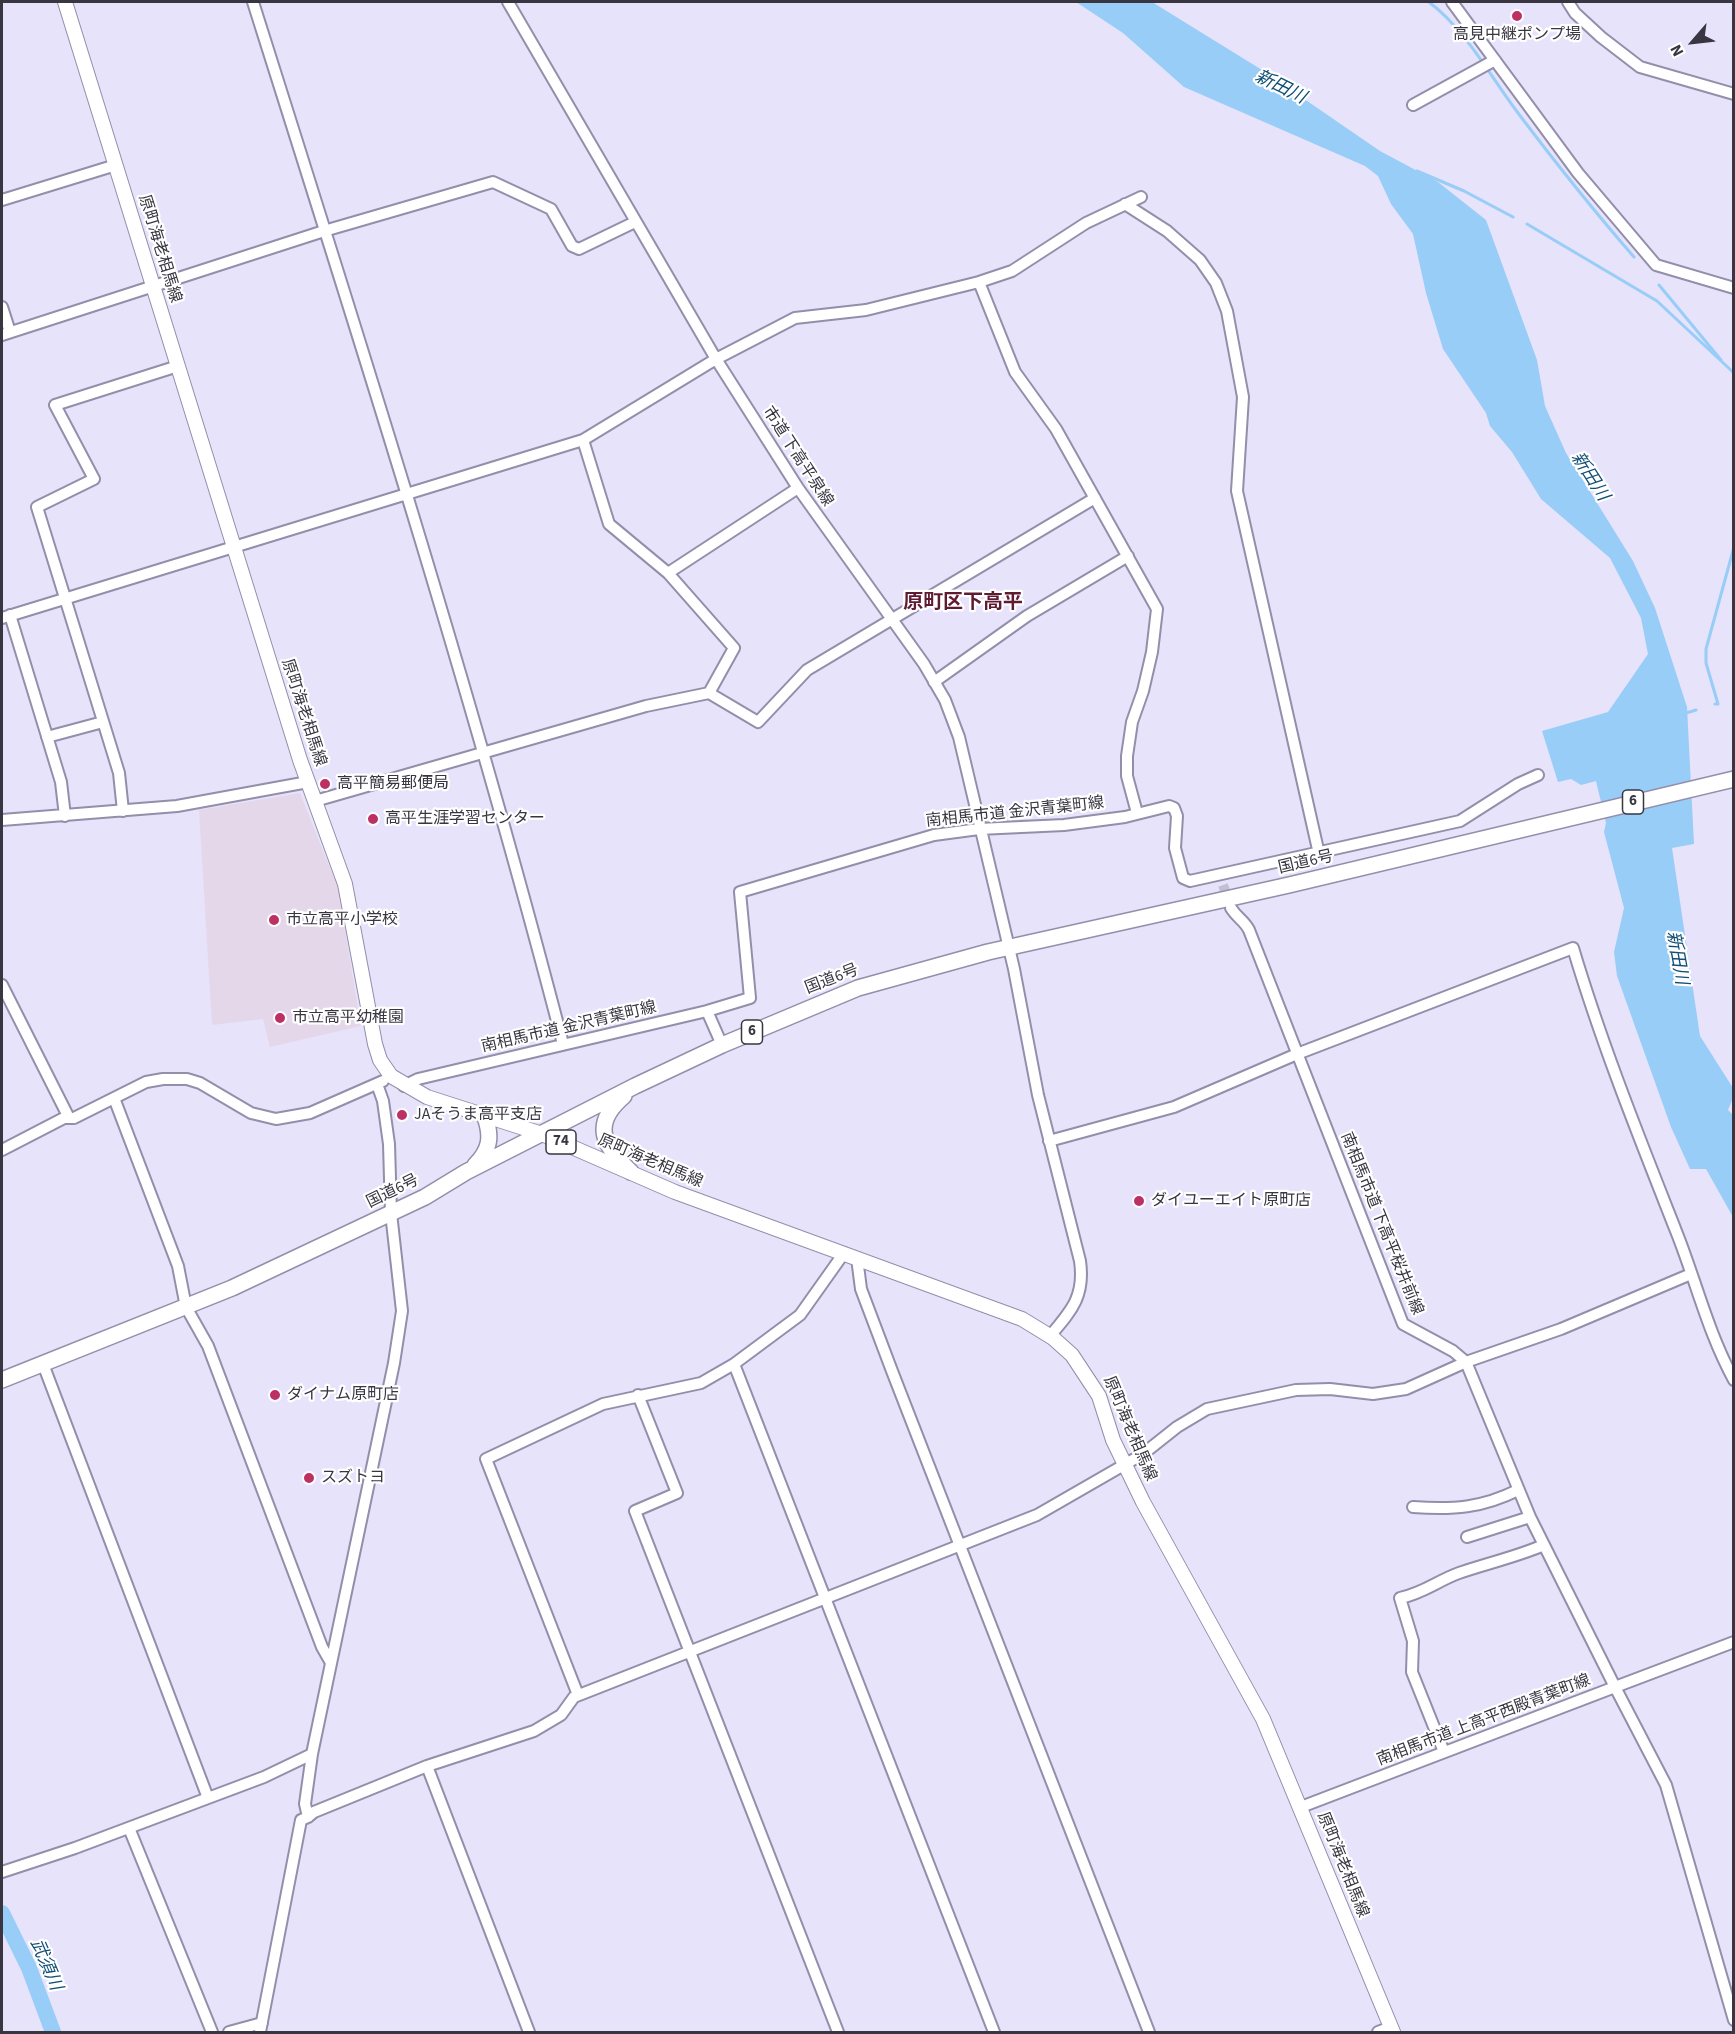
<!DOCTYPE html>
<html>
<head>
<meta charset="utf-8">
<style>
	body { margin:0 }
	#map { position:relative; width:1735px; height:2034px; overflow:hidden; background:#e6e3fb; font-family:"Source Sans 3",sans-serif }
	canvas { display:block }
	.frame { position:absolute; inset:0; border:3px solid #393642; pointer-events:none }
	.north { position:absolute; left:1663px; top:12px; width:60px; height:60px; -webkit-text-stroke:4px #fff; paint-order:stroke; rotate:242deg; font-size:16px; font-weight:700; line-height:24px; text-align:center; color:#393642 }
	.north::after { content:''; display:block; margin:auto; width:21px; height:27px; background:#393642; clip-path:polygon(50% 0,100% 100%,50% 72%,0 100%) }
</style>
</head>
<body>
<div id="map">
<canvas width="1735" height="2034"></canvas>
<div class="frame"></div>
<div class="north">N</div>
</div>
<script>
const context = document.querySelector('canvas').getContext('2d');
context.lineJoin = 'round';
function fillPath(path, color) { context.fillStyle = color; context.fill(path, 'evenodd'); }
function trace(path, color, width, dash) { context.strokeStyle = color; context.lineWidth = width; context.lineCap = dash ? 'butt' : 'round'; context.setLineDash(dash || []); context.stroke(path); }
function drawText(font, color, halo, rows, align = 'center') {
  context.font = font + ' "Source Sans 3","Noto Sans JP",sans-serif'; context.lineWidth = 4.5; context.setLineDash([]); context.textBaseline = 'middle'; context.strokeStyle = halo; context.fillStyle = color; for (const [text, x, y, turn = 0] of rows) {
    context.save(); context.translate(x, y); context.rotate((+turn || 0) * Math.PI / 180); context.textAlign = isNaN(turn) ? turn : align; if (halo) context.strokeText(text, 0, 0); context.fillText(text, 0, 0); context.restore();
  }
}
fillPath(new Path2D(`
	M300 793 338 888 361 1026 270 1047 263 1019 212 1025 199 810Z`), '#e5d7ea');
fillPath(new Path2D(`
	M1076 2H1152L1262 70 1380 151 1438 182 1486 220 1537 360 1545 406 1566 453 1633 561 1655 608 1687 707 1694 844 1672 848 1700 1036 1733 1088V1098L1728 1110 1733 1115V1217L1706 1169H1690L1671 1127 1617 976 1614 952 1624 908 1604 832 1606 823 1596 781 1581 785 1571 779 1558 782 1542 731 1608 712 1648 654 1641 618 1610 558 1541 499 1512 452 1490 426 1486 413 1443 349 1426 293 1413 234 1391 204 1378 176 1365 166 1184 87 1123 33Z`), '#98cdf7');
trace(new Path2D(`
	M1429 2C1466 30 1490 76 1518 113 1555 162 1593 210 1634 257
	M1417 171 1464 191 1513 217
	M1527 224 1657 301 1734 373
	M1659 285 1721 360
	M1715 704H1718L1706 663V649L1734 547
	M1686 713 1696 710`), '#98cdf7', 3);
trace(new Path2D(`
	M2 1913 29 1968 53 2032`), '#98cdf7', 16);
trace(new Path2D(`
	M1223 885 1230 905`), '#c3c0d6', 10, [10, 5]);
const minor = new Path2D(`
	M253 2C362 347 472 693 563 1044
	M508 2 716 359 798 488 924 664 945 700 959 737 1014 969 1038 1095 1080 1261C1085 1296 1072 1310 1050 1336
	M1452 2 1578 173 1656 265 1734 288
	M1568 2 1575 13 1601 37 1640 67 1734 94
	M1413 105 1495 60
	M2 200 116 165
	M1125 204 1167 231 1200 260 1216 283 1227 311 1243 397 1237 491 1319 854
	M979 282 1015 372 1056 429 1157 609 1152 652 1143 691 1132 722 1127 756V776L1137 813
	M2 307 10 332
	M2 335 324 231 493 182 551 209 572 246 579 249 635 222
	M583 440 609 524 668 573 734 648 709 693
	M668 573 798 488
	M10 615 61 782 65 816
	M2 618 583 440 716 359 795 318 866 310 979 282 1012 271 1086 223 1141 197
	M934 682 1027 616 1128 556
	M47 737 103 722
	M315 801 646 706 709 693 758 722 807 670 1095 498
	M123 811 119 773 37 507 94 479 55 405 178 366
	M2 820 177 806 308 782
	M1231 908C1237 918 1244 920 1249 930L1403 1324 1453 1351 1466 1362 1530 1517 1615 1687 1734 1642
	M2 985 68 1116
	M707 1011 722 1045
	M404 1086 418 1079 707 1011 750 998 740 892 934 835 979 829 1064 825 1125 817 1169 806 1174 808 1177 816 1175 848 1183 878 1190 881 1460 821 1518 784 1538 775
	M114 1098 178 1266 186 1307 208 1346 322 1647 330 1661
	M1049 1141 1174 1107 1297 1054 1573 948C1602 1045 1639 1137 1676 1231 1696 1281 1708 1333 1734 1380
	M2 1150 64 1118H74L146 1082 163 1079H187L200 1083 251 1113 276 1119 310 1113 383 1081
	M857 1258 861 1289 892 1371 1149 2032
	M43 1364 208 1798
	M734 1364 994 2032
	M638 1395 677 1493 635 1511 838 2032
	M1413 1507C1453 1510 1482 1508 1518 1490
	M1467 1537 1530 1517
	M578 1695 486 1459 603 1404 701 1383 734 1364 800 1315 844 1253
	M1444 1752 1412 1672 1413 1641 1400 1598C1424 1593 1437 1581 1459 1573 1488 1563 1516 1557 1544 1545
	M427 1766 529 2032
	M1301 1807 1615 1687 1666 1785 1734 2020
	M308 1817 314 1812 427 1766 534 1731 561 1715 574 1697 1037 1515 1143 1454 1177 1427 1207 1409 1296 1390 1330 1389 1373 1394 1406 1389 1466 1362 1561 1329 1691 1274
	M129 1828 212 2032
	M2 1872 75 1848 264 1777 312 1754
	M229 2032 262 2023
	M260 2032 301 1820 308 1817 305 1804 312 1754 394 1363 402 1311 391 1213 389 1144 383 1101 377 1084
	M1378 2032 1391 2027`);
const major = new Path2D(`
	M65 2 300 760 345 884 375 1044 380 1060 391 1076 427 1097 542 1134 675 1192 1022 1319 1053 1338 1072 1355 1099 1396 1113 1440 1143 1502 1263 1719 1393 2032`);
const highway = new Path2D(`
	M624 1096C590 1125 604 1146 631 1172
	M475 1165C490 1150 492 1137 485 1117
	M2 1380 232 1288 425 1197 466 1172 635 1086 722 1045 858 988 988 952 1289 885 1734 779`);
trace(minor, '#938eaa', 14);
trace(major, '#938eaa', 16);
trace(highway, '#938eaa', 18);
trace(minor, '#fff', 10);
trace(major, '#fff', 14);
trace(highway, '#fff', 15);
for (const [x, y, r, color] of [
	[1517,16,6,"#bc3064"],
	[325,784,6,"#bc3064"],
	[373,819,6,"#bc3064"],
	[274,920,6,"#bc3064"],
	[280,1018,6,"#bc3064"],
	[402,1115,6,"#bc3064"],
	[1139,1201,6,"#bc3064"],
	[275,1395,6,"#bc3064"],
	[309,1478,6,"#bc3064"]
]) { const dot = new Path2D(); dot.arc(x, y, r, 0, 2 * Math.PI); context.fillStyle = color; context.fill(dot); trace(dot, '#fff', 2); }
for (const [x, y, w] of [
	[1633,802,21],
	[752,1032,21],
	[561,1142,30]
]) { const box = new Path2D(); box.roundRect(x - w / 2, y - 12, w, 24, 4.5); context.fillStyle = '#fff'; context.fill(box); trace(box, '#393642', 1.5); }
drawText('bold 15px', '#393642', null, [
	["6",1633,802],
	["6",752,1032],
	["74",561,1142]
]);
drawText('16px', '#393642', '#fff', [
	["高見中継ポンプ場",1517,35,"center"],
	["高平簡易郵便局",337,784],
	["高平生涯学習センター",385,819],
	["市立高平小学校",286,920],
	["市立高平幼稚園",292,1018],
	["JAそうま高平支店",414,1115],
	["ダイユーエイト原町店",1151,1201],
	["ダイナム原町店",287,1395],
	["スズトヨ",321,1478]
], 'left');
drawText('16px', '#393642', '#fff', [
	["原町海老相馬線",159,249,73],
	["市道 下高平泉線",797,457,57],
	["原町海老相馬線",303,713,72],
	["南相馬市道 金沢青葉町線",1015,813,-6],
	["国道6号",1306,863,-13],
	["国道6号",832,980,-21],
	["南相馬市道 金沢青葉町線",569,1028,-13],
	["原町海老相馬線",650,1162,23],
	["国道6号",393,1192,-26],
	["南相馬市道 下高平桜井前線",1381,1224,68],
	["原町海老相馬線",1129,1429,67],
	["南相馬市道 上高平西殿青葉町線",1484,1721,-21],
	["原町海老相馬線",1342,1865,68]
]);
drawText('italic 18px', '#124f76', '#fff', [
	["新田川",1280,88,26],
	["新田川",1589,477,57],
	["新田川",1676,958,80],
	["武須川",45,1965,67]
]);
drawText('bold 20px', '#5e1b32', '#fff', [
	["原町区下高平",963,604]
]);
</script>
</body>
</html>
